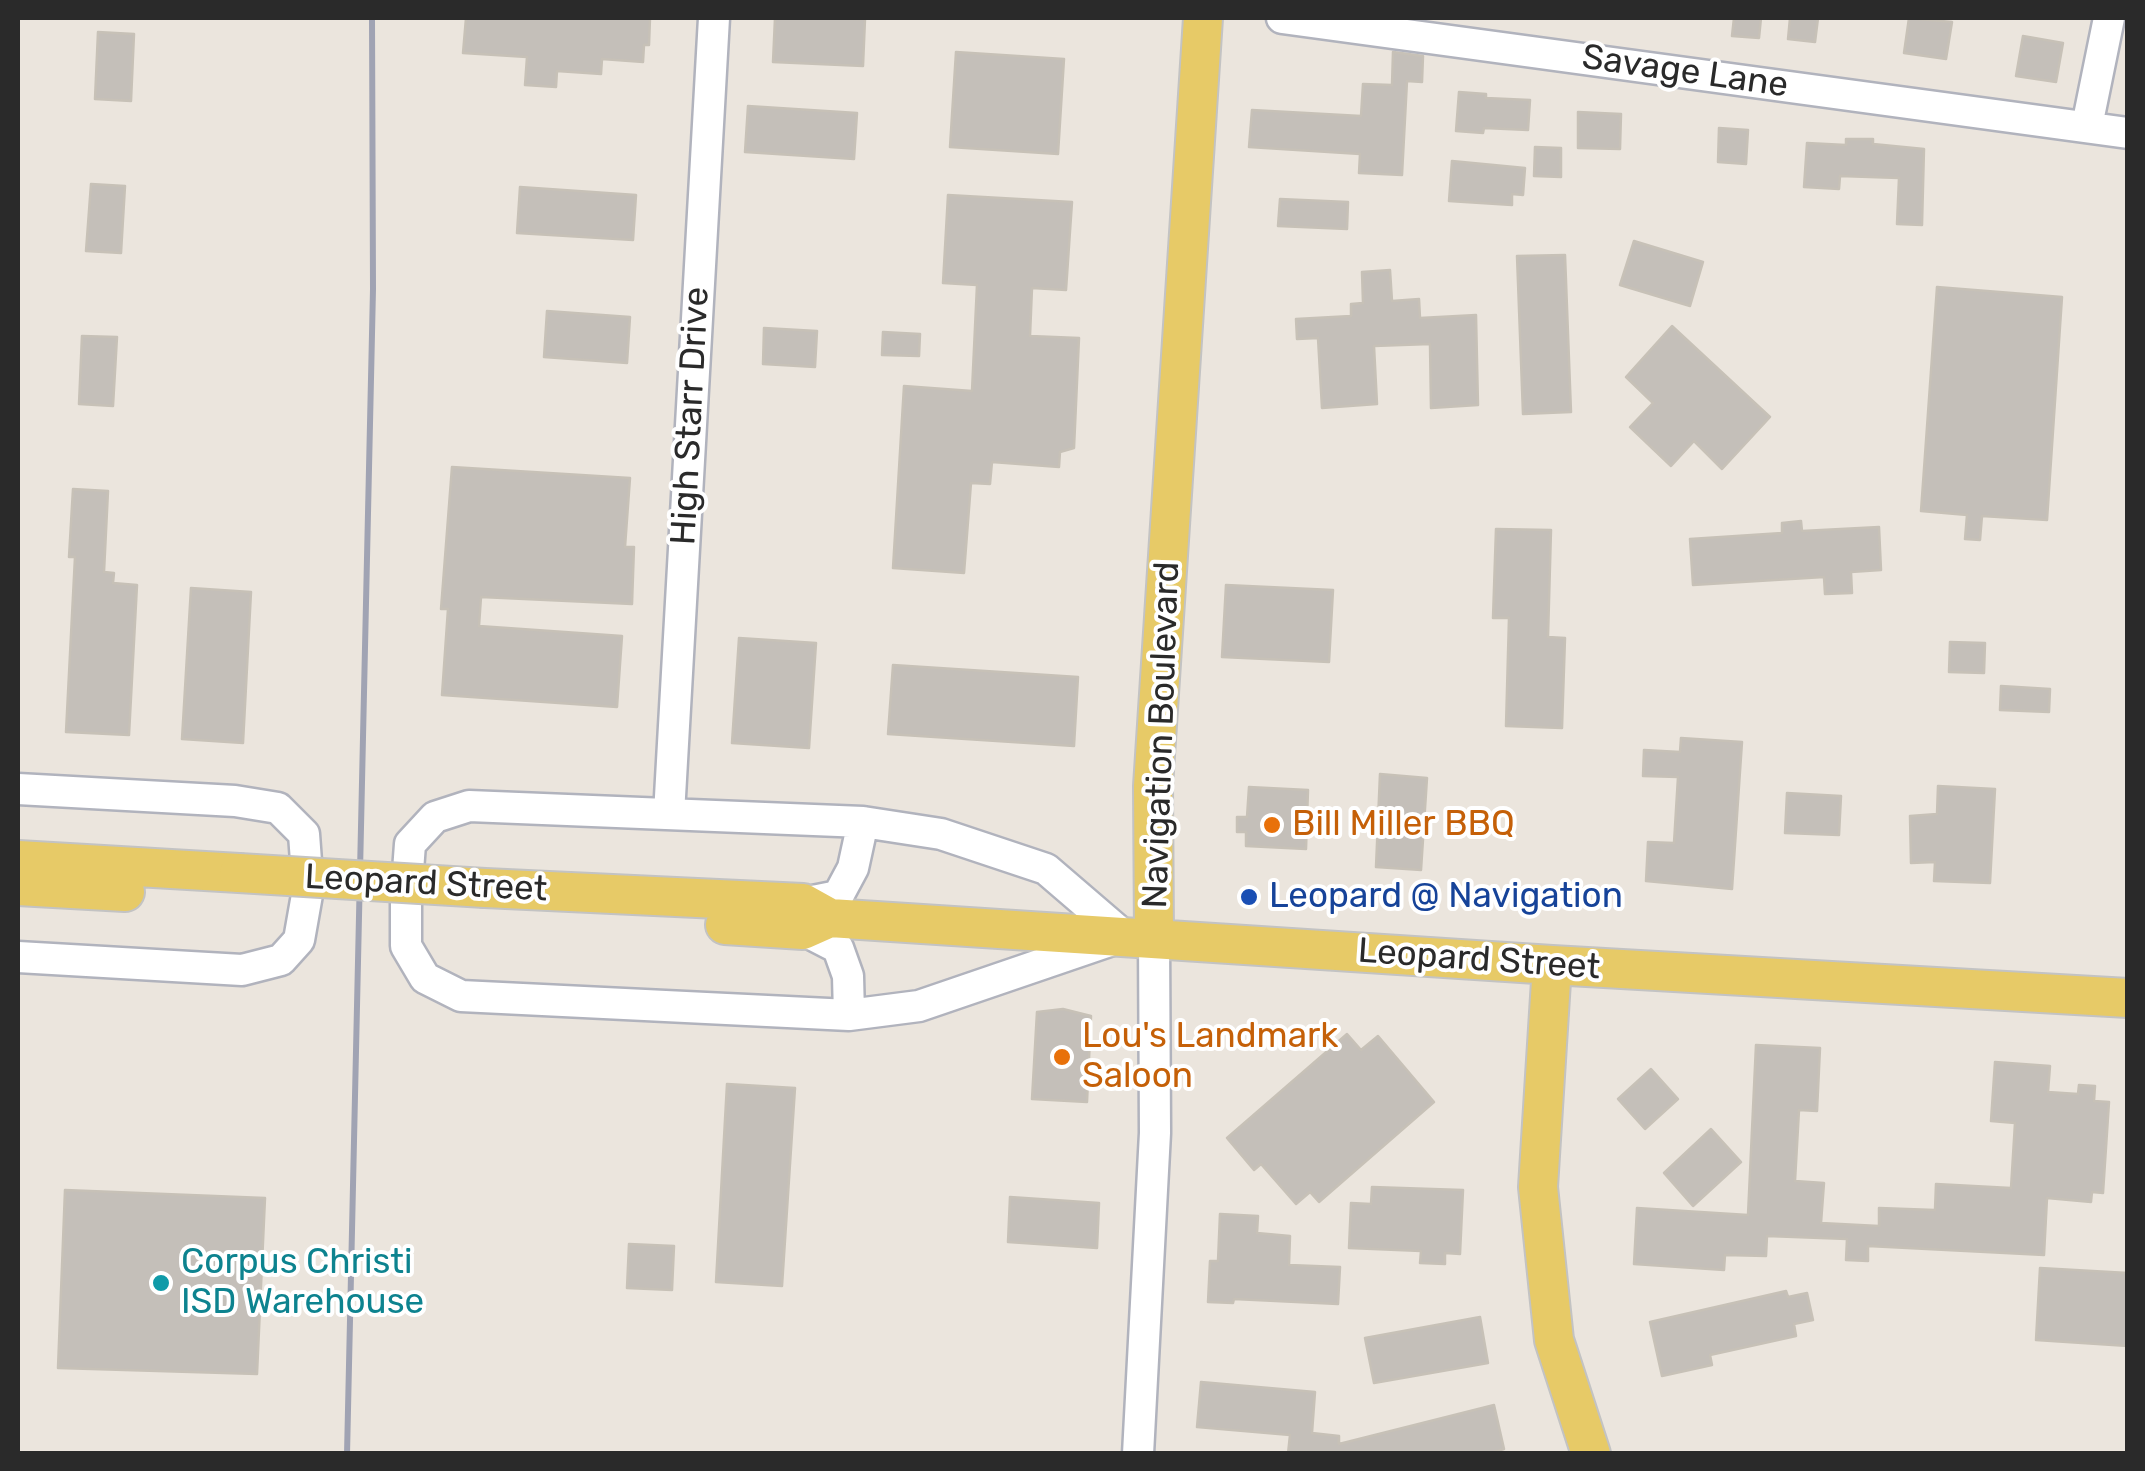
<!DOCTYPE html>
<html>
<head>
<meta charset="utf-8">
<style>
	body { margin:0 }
	#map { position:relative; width:2145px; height:1471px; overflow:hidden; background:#ebe5dd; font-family:Rubik,sans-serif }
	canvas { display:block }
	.frame { position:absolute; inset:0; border:20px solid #2a2a2a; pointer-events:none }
</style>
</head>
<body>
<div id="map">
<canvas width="2145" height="1471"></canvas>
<div class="frame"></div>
</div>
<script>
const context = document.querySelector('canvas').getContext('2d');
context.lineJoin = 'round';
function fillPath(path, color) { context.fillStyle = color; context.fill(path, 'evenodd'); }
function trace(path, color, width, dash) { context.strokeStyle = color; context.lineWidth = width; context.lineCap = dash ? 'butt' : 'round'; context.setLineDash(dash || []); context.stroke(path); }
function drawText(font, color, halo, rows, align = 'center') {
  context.font = font + ' Rubik,sans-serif'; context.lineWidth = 8; context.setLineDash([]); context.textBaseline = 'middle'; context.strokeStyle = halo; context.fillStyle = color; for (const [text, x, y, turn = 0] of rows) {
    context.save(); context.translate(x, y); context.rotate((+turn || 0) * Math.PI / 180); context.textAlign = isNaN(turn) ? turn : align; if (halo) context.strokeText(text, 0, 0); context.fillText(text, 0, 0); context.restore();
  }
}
const building = new Path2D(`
	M466 18H650L649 45H644L643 62 602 59 601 74 557 71 556 87 525 85 527 57 463 53Z
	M775 18 865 19 863 66 773 62Z
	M1734 18H1761L1759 38 1732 36Z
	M1790 18H1818L1815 42 1788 39Z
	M1909 18 1952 22 1946 59 1904 53Z
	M98 32 134 34 131 101 95 99Z
	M2023 36 2063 43 2056 82 2016 76Z
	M956 52 1064 59 1058 154 950 147Z
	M1393 52 1423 56 1422 82 1407 81 1402 175 1359 173 1360 154 1249 147 1252 110 1361 116 1363 84 1392 85Z
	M1459 92 1486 94V98L1530 100 1528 130 1484 128 1483 133 1456 131Z
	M748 106 857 113 854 159 745 152Z
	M1578 112 1621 114 1620 149 1578 148Z
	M1719 128 1748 130 1746 164 1718 162Z
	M1846 139H1873V144L1924 149 1922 225 1897 224 1899 178 1840 176 1839 189 1804 187 1807 143 1846 145Z
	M1535 147 1561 148V177L1534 176Z
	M1452 161 1525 168 1523 195 1512 194V205L1449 201Z
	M91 184 125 186 121 253 86 251Z
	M520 187 636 195 633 240 517 233Z
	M948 195 1072 202 1066 290 1032 288 1030 336 1079 338 1074 448 1060 452 1059 467 992 462 990 484 971 483 964 573 893 568 904 386 972 391 977 285 943 283Z
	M1280 199 1348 202 1347 229 1278 226Z
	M1634 241 1703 262 1690 306 1620 285Z
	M1565 255 1571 412 1523 414 1517 256Z
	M1390 270 1392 301 1419 299 1420 318 1476 315 1478 405 1431 408 1430 344 1374 346 1377 404 1322 408 1318 338 1297 339 1296 319 1351 316V304L1363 303 1362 272Z
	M1937 287 2062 297 2047 520 1982 516 1980 540 1965 539 1967 515 1921 511Z
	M547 311 630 317 627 363 544 357Z
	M1672 326 1770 417 1722 469 1694 441 1671 466 1630 427 1653 403 1626 377Z
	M764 328 817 331 815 367 763 364Z
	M883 332 920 334 919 356 882 355Z
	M82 336 117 337 113 406 79 404Z
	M452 467 630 478 625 547H634L632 604 481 597 479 626 622 636 617 707 442 695 448 609H441Z
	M73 489 108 491 104 572 114 573 113 583 137 585 129 735 66 732 75 557H69Z
	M1801 521 1802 531 1879 527 1881 570 1851 572 1852 593 1825 594 1824 577 1693 585 1690 539 1782 533V523Z
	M1496 529 1551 530 1548 637 1565 638 1562 728 1506 726 1509 618H1493Z
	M1226 585 1333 590 1329 662 1222 657Z
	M191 588 251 592 243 743 182 739Z
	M739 638 816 643 809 748 732 743Z
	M1950 642 1985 643 1984 673 1949 672Z
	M893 665 1078 677 1074 746 888 734Z
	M2001 686 2050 689 2049 712 2000 710Z
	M1681 738 1742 742 1732 889 1646 881 1648 842 1674 843 1678 777 1643 776 1644 750 1680 752Z
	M1380 774 1427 778 1421 870 1376 867Z
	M1938 786 1995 789 1990 883 1934 881 1935 862 1911 863 1910 816 1937 814Z
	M1249 787 1308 790 1306 849 1246 846V832H1237V817H1247Z
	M1787 793 1841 796 1839 835 1785 833Z
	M1063 1009 1091 1016 1087 1102 1032 1099 1037 1012Z
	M1347 1034 1361 1050 1378 1036 1434 1102 1319 1202 1310 1192 1296 1204 1261 1164 1254 1170 1227 1138Z
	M1756 1045 1820 1048 1817 1111 1799 1110 1795 1181 1824 1183 1821 1223 1879 1226V1208L1935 1210 1936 1184 2011 1188 2015 1123 1991 1121 1995 1062 2050 1066 2048 1092 2078 1094 2079 1085 2095 1086 2094 1101 2109 1102 2103 1193 2092 1192 2091 1202 2047 1198 2044 1255 1868 1246V1261L1846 1260 1847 1239 1767 1236 1766 1256 1725 1255 1724 1270 1634 1264 1637 1208 1748 1215Z
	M1651 1069 1678 1099 1645 1129 1618 1099Z
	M727 1084 795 1088 782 1286 716 1282Z
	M1711 1129 1741 1162 1693 1206 1664 1173Z
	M1372 1187 1463 1190 1460 1254 1445 1253V1264L1420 1263 1421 1251 1349 1248 1351 1203 1371 1204Z
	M65 1190 265 1198 257 1374 58 1368Z
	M1010 1197 1099 1203 1097 1248 1008 1242Z
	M1220 1214 1258 1216 1257 1233 1290 1236 1289 1265 1340 1267 1338 1304 1234 1299 1233 1303 1208 1302 1210 1261H1218Z
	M629 1244 674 1246 672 1290 627 1288Z
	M2040 1268 2128 1273V1346L2036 1340Z
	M1786 1291 1788 1297 1807 1293 1813 1320 1794 1324 1796 1336 1710 1355 1712 1365 1662 1376 1650 1322Z
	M1480 1317 1488 1363 1374 1383 1365 1338Z
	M1201 1382 1315 1392 1312 1433 1339 1436V1444L1494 1405 1504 1449 1487 1454H1288L1290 1435 1197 1427Z`);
fillPath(building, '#c4bfb9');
trace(building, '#c7c1b7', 2.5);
const minor = new Path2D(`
	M1282 18 2128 133
	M2087 126 2109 18
	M18 789 235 801 278 808 304 834 308 889 299 940 281 960 242 970 18 957
	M469 806 863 822 941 834 1046 869 1124 936 919 1006 849 1015 461 996 425 978 406 946V898L410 844 435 817Z
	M669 814 714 18
	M803 903 838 896 853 868 863 822
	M803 930 838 948 848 976 849 1015
	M1138 1454 1155 1133 1154 938`);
const major = new Path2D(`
	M18 860 239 873
	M18 886 125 892
	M485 888 803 903 830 918 1552 965 2128 998
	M725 925 803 930 830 918
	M1154 938 1153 786 1203 18
	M1552 965 1538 1187 1554 1340 1591 1454`);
trace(minor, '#b1b3bd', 35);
trace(major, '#c3c3c3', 42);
trace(minor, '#fff', 30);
trace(major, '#e7ca67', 38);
trace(new Path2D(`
	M347 1454 373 289 372 18`), '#a0a3b3', 6);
const majorBridge = new Path2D(`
	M239 873 485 888`);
trace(majorBridge, '#c3c3c3', 42, []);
trace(majorBridge, '#e7ca67', 38);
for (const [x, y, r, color] of [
	[1272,825,10,"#e8710a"],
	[1249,897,10,"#1a4fb4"],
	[1062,1057,10,"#e8710a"],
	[161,1283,10,"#0f9aa8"]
]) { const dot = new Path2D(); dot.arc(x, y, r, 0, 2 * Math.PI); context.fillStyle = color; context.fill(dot); trace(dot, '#fff', 4); }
drawText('35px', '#2a2a2a', '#fff', [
	["Savage Lane",1685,72,8],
	["High Starr Drive",691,416,-87],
	["Navigation Boulevard",1162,735,-88],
	["Leopard Street",426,884,3],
	["Leopard Street",1479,960,4]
]);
drawText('35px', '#c56008', '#fff', [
	["Bill Miller BBQ",1292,825],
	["Lou's Landmark",1082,1037],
	["Saloon",1082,1077]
], 'left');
drawText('35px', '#164399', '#fff', [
	["Leopard @ Navigation",1269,897]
], 'left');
drawText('35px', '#0d838f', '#fff', [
	["Corpus Christi",181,1263],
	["ISD Warehouse",181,1303]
], 'left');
</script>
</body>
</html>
